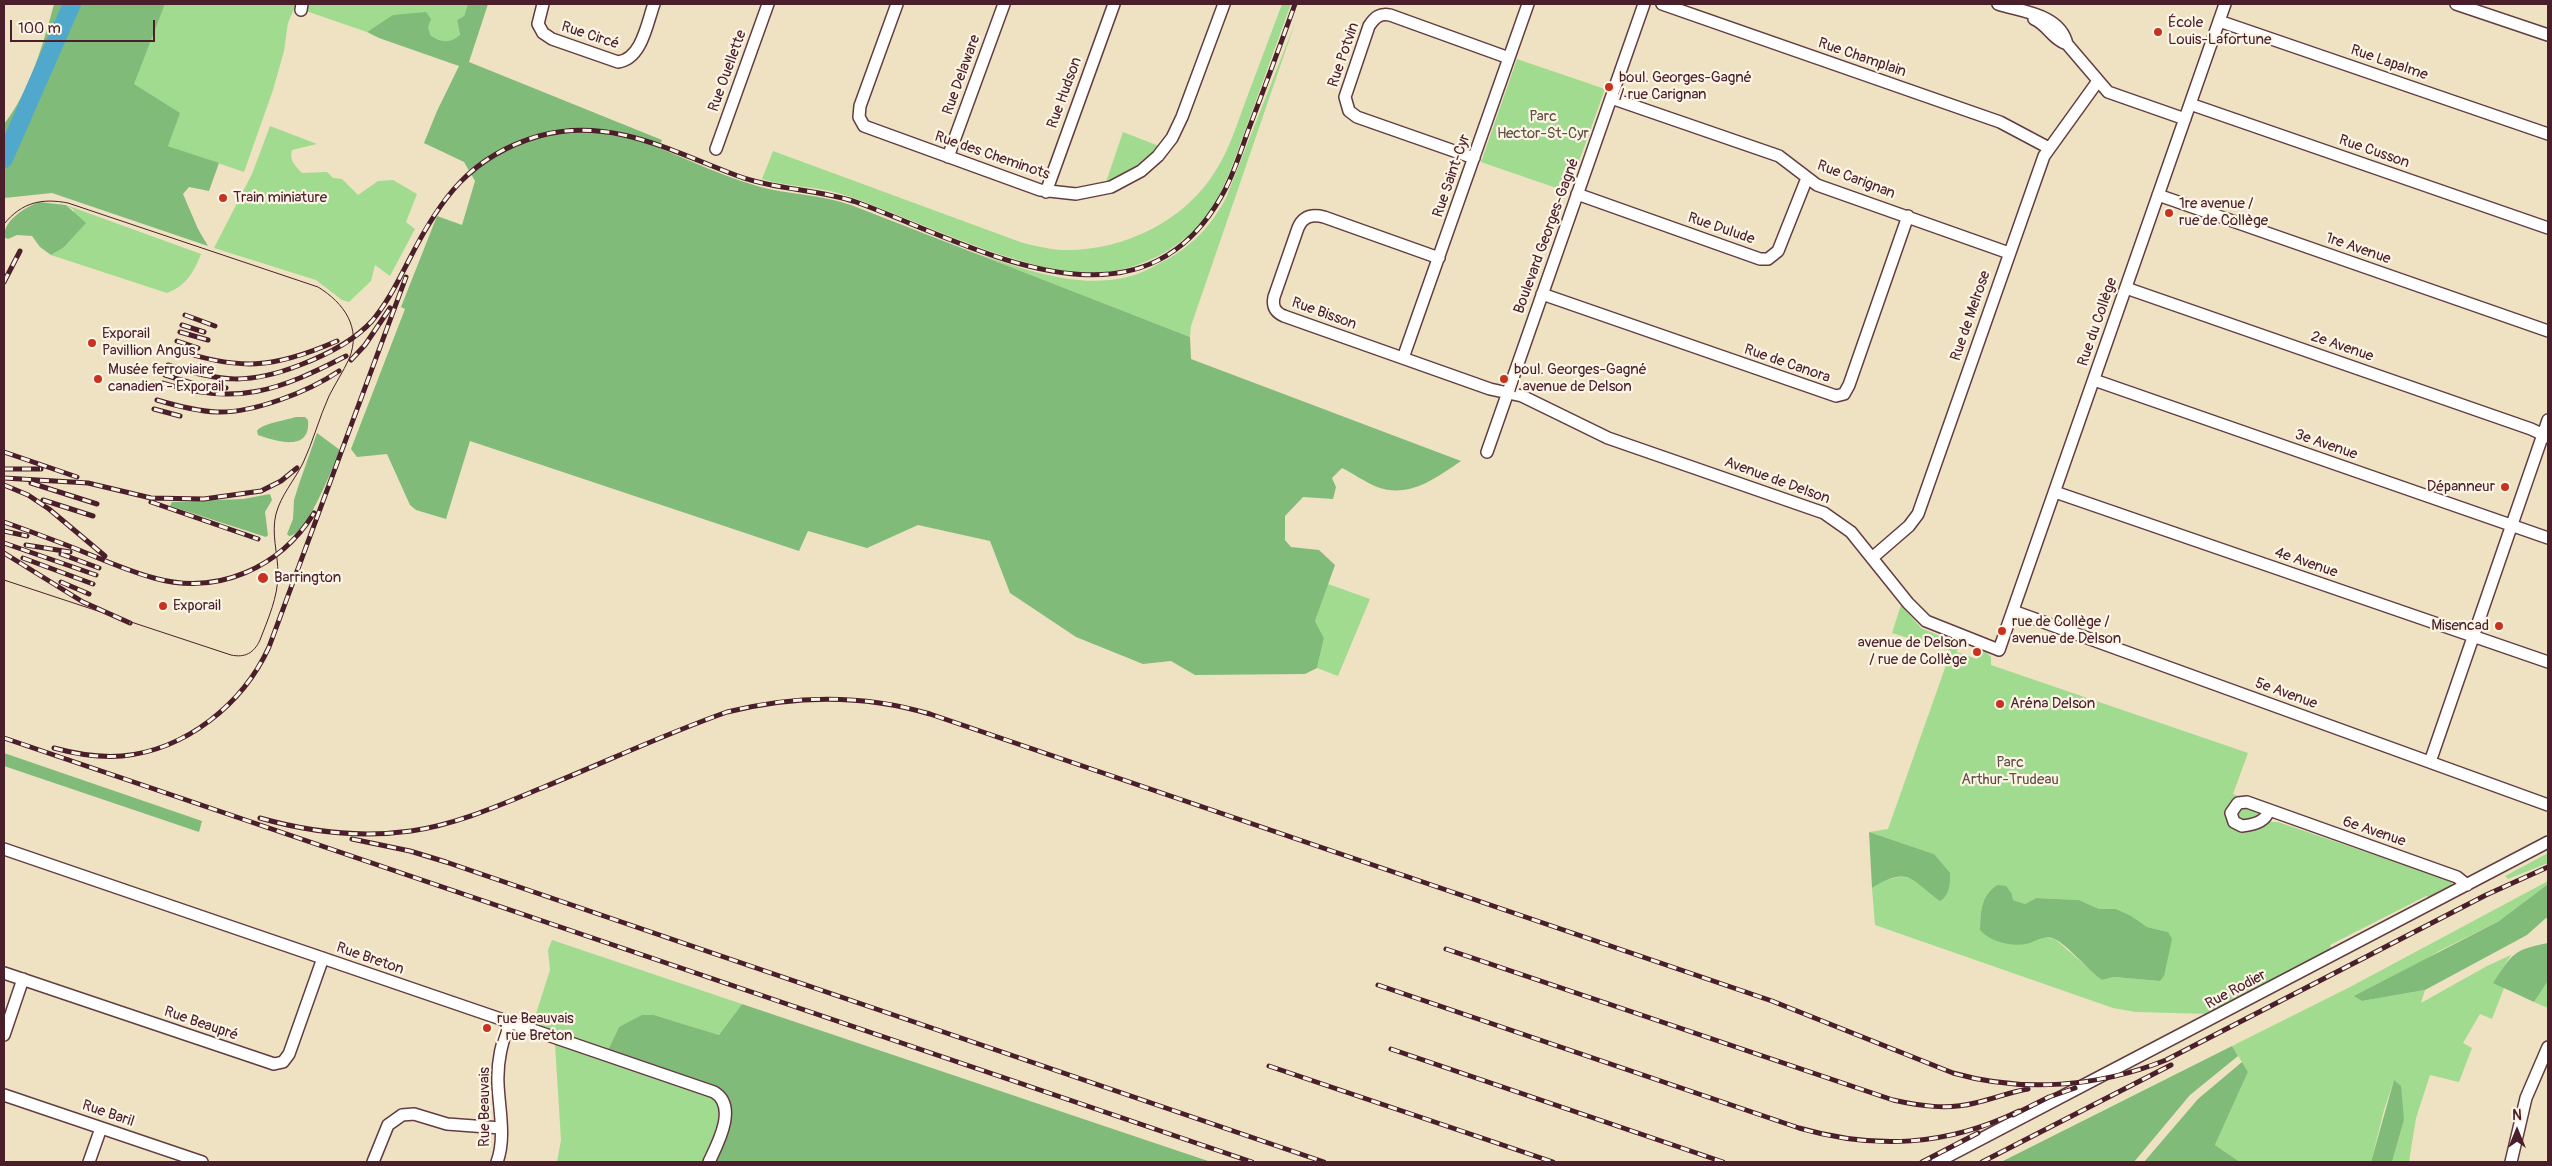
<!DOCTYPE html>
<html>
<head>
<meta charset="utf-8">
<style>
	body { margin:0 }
	#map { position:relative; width:2552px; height:1166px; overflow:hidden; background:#efe2c2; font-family:Pangolin,sans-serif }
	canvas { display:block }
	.frame { position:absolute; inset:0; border:5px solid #4a1f2b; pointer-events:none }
	.north { position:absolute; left:2492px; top:1106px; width:50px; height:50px; -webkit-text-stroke:4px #fcf5e5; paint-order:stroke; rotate:0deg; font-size:14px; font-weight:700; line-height:20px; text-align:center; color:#4a1f2b }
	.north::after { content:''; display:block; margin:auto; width:18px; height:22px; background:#4a1f2b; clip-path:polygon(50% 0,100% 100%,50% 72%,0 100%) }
	.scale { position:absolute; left:10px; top:20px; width:145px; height:22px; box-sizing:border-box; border:2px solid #4a1f2b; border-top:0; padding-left:6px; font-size:15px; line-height:18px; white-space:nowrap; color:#4a1f2b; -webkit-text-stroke:4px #fcf5e5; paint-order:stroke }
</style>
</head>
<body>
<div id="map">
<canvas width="2552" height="1166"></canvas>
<div class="frame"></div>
<div class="north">N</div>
<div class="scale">100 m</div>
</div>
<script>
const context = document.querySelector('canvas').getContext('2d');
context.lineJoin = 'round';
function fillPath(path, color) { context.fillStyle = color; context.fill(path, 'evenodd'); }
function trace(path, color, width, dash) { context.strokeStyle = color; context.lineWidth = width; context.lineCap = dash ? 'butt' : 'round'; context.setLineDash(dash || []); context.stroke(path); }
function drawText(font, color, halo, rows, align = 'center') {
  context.font = font + ' Pangolin,sans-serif'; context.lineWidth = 4.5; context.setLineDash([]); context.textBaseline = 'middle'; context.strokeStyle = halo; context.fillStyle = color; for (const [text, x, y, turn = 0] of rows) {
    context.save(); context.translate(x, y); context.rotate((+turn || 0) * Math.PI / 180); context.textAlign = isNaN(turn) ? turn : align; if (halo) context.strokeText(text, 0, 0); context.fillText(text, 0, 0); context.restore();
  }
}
fillPath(new Path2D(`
	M165 4H296L288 23 284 51 273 90 244 172 168 146 133 84Z
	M308 4H468L464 16 457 20 460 36C450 44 441 42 431 36L428 27 373 28 367 32 306 11Z
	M1282 4H1291C1276 45 1261 86 1246 128 1235 157 1226 188 1208 214 1178 255 1122 279 1072 272 1002 263 918 221 851 197 822 186 791 188 762 179L773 151 1023 243C1036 246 1048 249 1061 250 1121 252 1185 222 1216 170 1230 148 1237 124 1246 100 1258 68 1270 36 1282 4Z
	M1295 23 1191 326 1190 337 971 252C1020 267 1075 290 1127 277 1141 274 1154 266 1166 260 1193 245 1211 226 1226 198Z
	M1517 59 1605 89 1568 192 1481 162Z
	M270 126 317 144 292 150C289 160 295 166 302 173L327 172 333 178 342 179 358 195 378 181 393 180 417 194 406 222 415 229 390 276 375 265 371 281 349 302 342 300 316 280 214 248 252 174Z
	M1123 132 1159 146 1129 172 1106 182Z
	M66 205 201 254C194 272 186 286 167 293L51 255 63 248 74 210Z
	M1328 584 1370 599 1338 676 1317 668 1324 638 1315 621Z
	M1901 605 1921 628 1947 639 1958 647 1957 652 1977 659 1979 652 1985 651 1991 657V665L2248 753 2233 794 2243 798 2230 805 2229 822H2278L2451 881 2453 885 2432 898 2426 896 2330 945 2332 950 2210 1014 2136 1012 2113 1008 1875 925 1872 888C1896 873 1910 872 1930 893L1934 854 1869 832 1888 829 1951 651 1892 633ZM1997 885 2012 894 2013 900 2025 904 2036 898 2079 900 2099 909H2116L2147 927 2168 932 2169 949 2160 981 2114 977 2102 980 2055 939 2041 937 2026 944H2013L1980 930C1981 911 1980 897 1997 885Z
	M2245 806 2261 813V814L2256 819 2239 821 2236 811Z
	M2548 853V863L2508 879 2505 876Z
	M2548 881V884L2499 921 2439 951 2362 1001 2425 990 2421 1003 2487 966 2511 955 2494 982 2504 988 2492 1019 2480 1014 2463 1043 2472 1048 2459 1082 2430 1075 2416 1118 2409 1162H2392L2404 1120 2394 1080 2384 1110 2371 1162H2240L2215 1145 2248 1072 2232 1046 2350 987Z
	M552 940 742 1004 719 1035 654 1015 619 1027 608 1050 533 1023 550 970 548 950Z
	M2548 981V1008L2534 1002Z
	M555 1044 711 1096 718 1101 721 1114 704 1162H557L561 1140Z`), '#a0db8f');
fillPath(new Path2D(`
	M54 4H165L134 84 180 113 168 146 219 163 209 191 189 187 183 194 198 229 208 246 52 193 4 198V124C29 93 44 42 54 4Z
	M468 4H488L469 62 662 140 659 148C691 161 723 176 757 186 788 195 820 194 851 205L1190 337 1191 359 1461 461C1436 478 1409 499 1377 487 1365 482 1354 474 1342 468L1332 478 1336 487 1333 499 1303 497 1285 516V540L1291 547 1319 550 1335 565 1315 621 1324 638 1317 668 1305 674 1195 675 1171 661 1143 664 1076 637 1010 593 990 541 918 525 867 548 808 531 799 551 470 441 446 519 416 510 410 505 387 454 357 457 351 449 405 309 401 307 437 216 462 225 475 181 464 162 424 143 437 111 459 66 379 38 367 32 393 15 426 12 431 19 428 27 431 36C441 42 450 44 460 35L457 20 464 16Z
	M39 202 66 205 86 223 63 248 51 255 40 247 32 236 17 235 8 239 4 237C4 220 24 208 39 202Z
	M296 417H305L308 420C311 452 278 442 258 435L257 431C261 424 286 420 296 417Z
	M317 433 340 450C333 466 307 536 289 536L287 534 293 519 294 500 299 484Z
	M270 494 272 500 265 512 268 535 266 537 170 506 172 502 243 499Z
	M4 753 202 821 199 832 4 766Z
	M1869 832 1934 854 1950 873C1950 883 1950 895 1940 901 1911 880 1909 865 1872 888Z
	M2548 884V919L2546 918 2527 935 2425 990 2362 1001 2354 996 2499 921Z
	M1997 885 2006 886 2012 894 2013 900 2025 904 2036 898 2079 900 2099 909H2116L2131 916 2147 927 2168 932 2172 939 2164 976 2160 981 2114 977 2102 980C2089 971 2063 940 2052 938 2040 936 2036 942 2026 944 2011 947 1989 941 1980 930 1981 911 1980 897 1997 885Z
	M2548 943V981L2534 1002 2493 983C2513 953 2513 950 2548 943Z
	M742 1004 1211 1162H715C726 1139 743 1105 717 1087L608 1050 619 1027 642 1015H654L719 1035Z
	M2232 1046 2238 1056 2190 1095 2134 1162H2001Z
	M2242 1062 2248 1072 2215 1145 2240 1162H2144L2198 1099Z
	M2394 1080 2401 1086 2404 1120 2392 1162H2371Z`), '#80bb7a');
trace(new Path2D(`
	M4 159 72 4`), '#50a8cd', 18);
const minor = new Path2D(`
	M543 4 538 24 543 33 552 39 618 62C642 59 647 23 654 4
	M897 4 860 106 859 117 864 126 1040 190 1076 194 1111 187 1141 171 1158 156 1172 138 1182 117 1224 4
	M1662 4 2000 122 2049 148
	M1998 4C2023 12 2060 14 2067 44L2108 92 2185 119
	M2456 4 2548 35
	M301 10 302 4
	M2034 19C2048 25 2052 39 2067 44
	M2219 21 2548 134
	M1611 98 1779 156 1817 185 2009 253
	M2190 104 2548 228
	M716 149 768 4
	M948 157 1004 4
	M1474 158 1357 117 1349 111 1345 97 1369 26C1375 17 1380 13 1390 15L1509 58
	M1046 192 1114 4
	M1577 194 1760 259H1768L1778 251 1807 178
	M2158 195 2548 331
	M1439 258 1324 217C1312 214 1303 216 1298 228L1274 297C1272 307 1275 312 1284 316L1490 389 1522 396 1608 438 1824 513 1851 532 1908 603 1926 621 1999 650 2225 4
	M2126 288 2531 429 2548 437
	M1542 294 1836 396 1844 394 1849 385 1908 216
	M1403 358 1528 4
	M2094 380 2548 538
	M1487 452 1644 4
	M2055 492 2548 662
	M1872 558 1909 526 1918 514 2044 156 2098 81
	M2013 611 2548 805
	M2430 762 2548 420
	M2268 812C2265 822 2252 825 2242 826L2234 822 2231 813 2238 803 2247 802 2457 877 2467 885
	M4 849 714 1092C738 1106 718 1143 709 1162
	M4 973 274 1064 283 1062 289 1054 323 958
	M4 1035 23 979
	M4 1095 202 1162
	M89 1162 101 1128
	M373 1162 388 1125 402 1115 414 1114 447 1124 501 1128
	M497 1162C506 1138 499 1109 498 1084 497 1064 502 1041 509 1023
	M1937 1162 2548 842
	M2511 1162 2526 1098 2548 1047`);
trace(minor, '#633c42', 14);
trace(minor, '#fff', 11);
trace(new Path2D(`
	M4 224C22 202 42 198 68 203L318 287C344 303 362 328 349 359 343 372 335 384 329 396 319 418 313 442 303 463 294 481 281 495 276 514 271 533 278 554 278 574 278 597 268 619 260 640 254 653 245 658 231 655L4 580`), '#4a1f2b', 1);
const rail = new Path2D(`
	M4 282 20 251
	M185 315 215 326
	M182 325 204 332
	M180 332 208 340
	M177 341 198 348
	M174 349C239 371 273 369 337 341
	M351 360 365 345 390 308
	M168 365C220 382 249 385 300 365 326 355 353 342 372 321 388 302 398 281 409 260 440 199 470 156 539 136 611 116 673 152 738 176 776 190 818 189 856 202 972 244 1137 345 1221 197 1233 177 1240 153 1248 131 1264 89 1280 46 1295 4
	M165 375 198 385 226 388
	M163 383C236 407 280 390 346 356
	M157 400C177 406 196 411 217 412 254 413 308 392 339 371
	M154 409 180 416
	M4 452 77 477
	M4 469H41
	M4 478 88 483 151 498 204 499 261 491 281 481 297 468
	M31 483 97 504
	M4 485 28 495 49 509 105 556
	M43 500 93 516
	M151 502 258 539
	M4 522C29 531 54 540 79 550 103 560 128 571 154 578 217 596 280 568 314 513
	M4 531 27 536
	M4 543 96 575
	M26 545 70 552
	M4 553 83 602 130 623
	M61 554 99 568
	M23 558 93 584
	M61 582 89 594
	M4 738 1252 1162
	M54 748C76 754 98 758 122 756 186 750 243 704 269 647L406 277
	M260 818C309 832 360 838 411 831 458 824 500 805 544 787 605 762 665 734 727 712 795 695 863 694 930 714L1772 1001 1953 1073C2023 1093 2099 1087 2166 1060L2486 895 2548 867
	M352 839 410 851 446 862 1324 1162
	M1446 949 1893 1100C1920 1106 1947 1110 1975 1103 1993 1099 2010 1092 2028 1089
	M1378 985 1799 1128C1876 1150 1947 1146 2019 1111
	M1391 1049 1723 1162
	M1269 1066 1553 1162
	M2013 1115 2049 1097 2075 1088
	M1922 1162 1978 1133
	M1982 1162 2171 1065`);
trace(rail, '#4a1f2b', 5);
trace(rail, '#fcf5e5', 3, [9]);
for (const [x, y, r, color] of [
	[2158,32,5,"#c8321e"],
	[1609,87,5,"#c8321e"],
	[223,198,5,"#c8321e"],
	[2169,213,5,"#c8321e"],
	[92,343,5,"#c8321e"],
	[98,379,5,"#c8321e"],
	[1504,379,5,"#c8321e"],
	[2505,487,5,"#c8321e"],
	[263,578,6,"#c8321e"],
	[163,606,5,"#c8321e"],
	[2499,626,5,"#c8321e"],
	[2002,631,5,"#c8321e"],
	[1977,652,5,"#c8321e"],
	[2000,704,5,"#c8321e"],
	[487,1028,5,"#c8321e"]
]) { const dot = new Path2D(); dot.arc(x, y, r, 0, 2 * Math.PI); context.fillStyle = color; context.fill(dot); trace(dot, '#fcf5e5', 2); }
drawText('15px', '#4a1f2b', '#fcf5e5', [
	["École",2168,23],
	["Louis-Lafortune",2168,40],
	["boul. Georges-Gagné",1619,78],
	["/ rue Carignan",1619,95],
	["Train miniature",233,198],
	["1re avenue /",2179,204],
	["rue de Collège",2179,221],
	["Exporail",102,334],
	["Pavillion Angus",102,351],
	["Musée ferroviaire",108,370],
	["canadien - Exporail",108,387],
	["boul. Georges-Gagné",1514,370],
	["/ avenue de Delson",1514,387],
	["Dépanneur",2495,487,"right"],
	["Barrington",274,578],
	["Exporail",173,606],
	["rue de Collège /",2012,622],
	["avenue de Delson",2012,639],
	["Misencad",2489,626,"right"],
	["avenue de Delson",1967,643,"right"],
	["/ rue de Collège",1967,660,"right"],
	["Aréna Delson",2010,704],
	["rue Beauvais",497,1019],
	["/ rue Breton",497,1036]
], 'left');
drawText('15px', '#4a1f2b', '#fcf5e5', [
	["Rue Circé",590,36,18],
	["Rue Potvin",1344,55,-71],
	["Rue Champlain",1862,58,19],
	["Rue Lapalme",2389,63,19],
	["Rue Ouellette",728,71,-70],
	["Rue Delaware",962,75,-70],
	["Rue Hudson",1065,93,-70],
	["Rue Cusson",2374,152,19],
	["Rue des Cheminots",992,156,19],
	["Rue Saint-Cyr",1452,176,-71],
	["Rue Carignan",1856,180,21],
	["Rue Dulude",1721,229,19],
	["Boulevard Georges-Gagné",1547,236,-70],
	["1re Avenue",2358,249,19],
	["Rue Bisson",1324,314,20],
	["Rue de Melrose",1971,316,-71],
	["Rue du Collège",2098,322,-71],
	["2e Avenue",2342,347,19],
	["Rue de Canora",1787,364,19],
	["3e Avenue",2326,445,19],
	["Avenue de Delson",1777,481,20],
	["4e Avenue",2306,563,19],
	["5e Avenue",2286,694,20],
	["6e Avenue",2374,832,19],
	["Rue Breton",370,959,19],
	["Rue Rodier",2236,990,-28],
	["Rue Beaupré",201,1024,19],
	["Rue Beauvais",485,1107,-90],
	["Rue Baril",108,1114,19]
]);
drawText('15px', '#604e44', '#fcf5e5', [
	["Parc",1543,117],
	["Hector-St-Cyr",1543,134],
	["Parc",2010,763],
	["Arthur-Trudeau",2010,780]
]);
</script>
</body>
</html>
